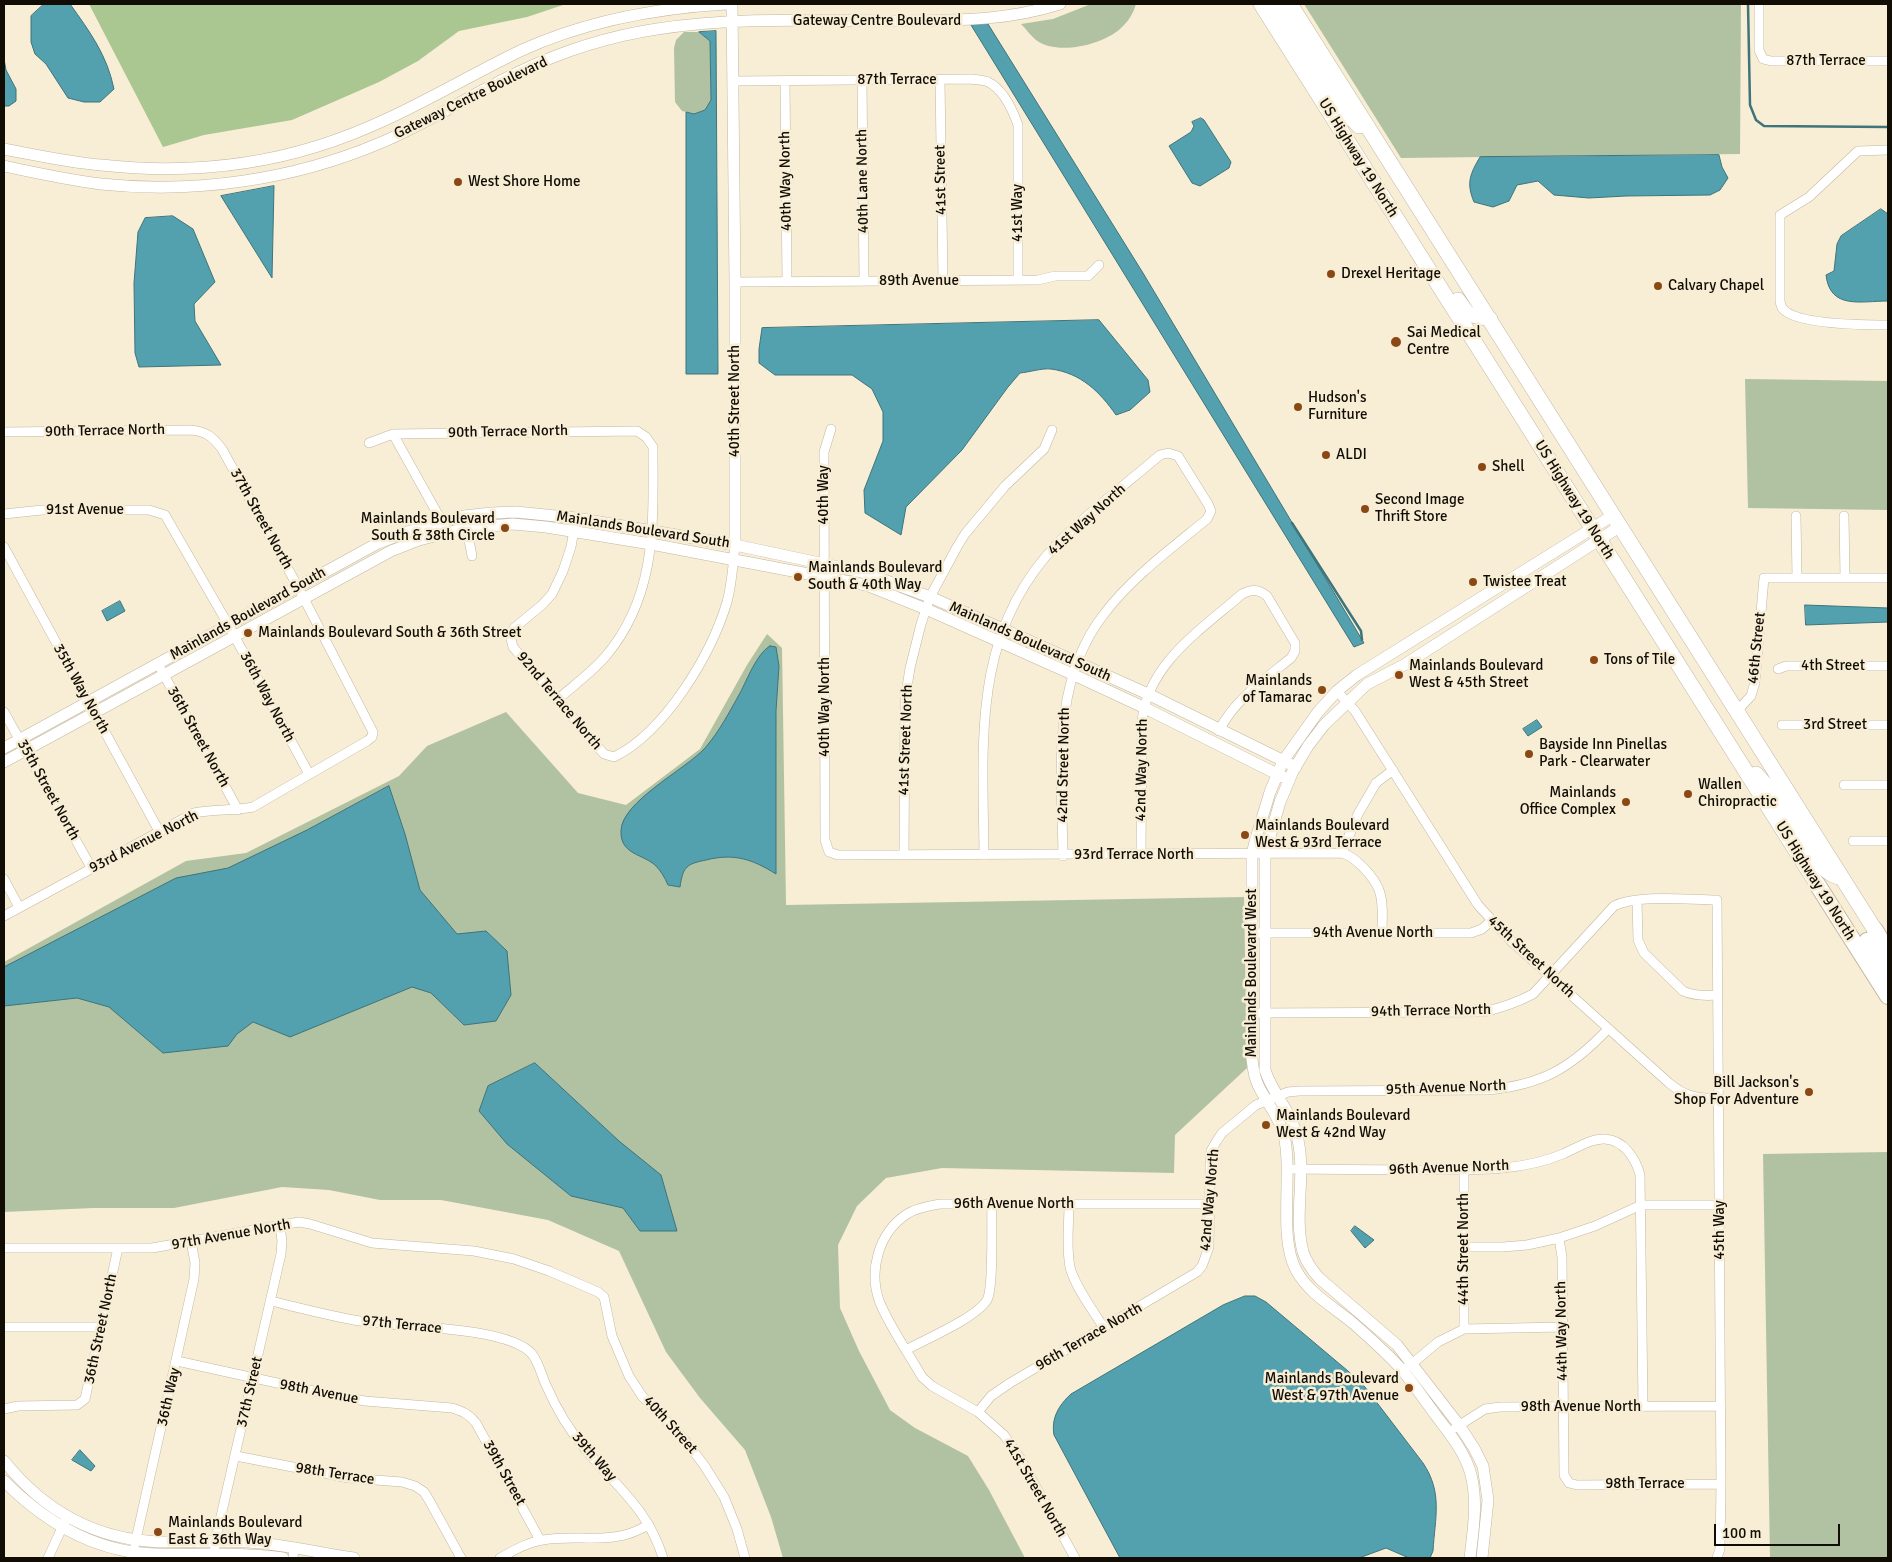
<!DOCTYPE html>
<html>
<head>
<meta charset="utf-8">
<style>
	body { margin:0 }
	#map { position:relative; width:1892px; height:1562px; overflow:hidden; background:#f8edd5; font-family:Signika,sans-serif }
	canvas { display:block }
	.frame { position:absolute; inset:0; border:5px solid #110d05; pointer-events:none }
	.scale { position:absolute; left:1714px; top:1524px; width:126px; height:22px; box-sizing:border-box; border:2px solid #110d05; border-top:0; padding-left:6px; font-size:15px; line-height:18px; white-space:nowrap; color:#110d05; -webkit-text-stroke:4px #f8edd5; paint-order:stroke }
</style>
</head>
<body>
<div id="map">
<canvas width="1892" height="1562"></canvas>
<div class="frame"></div>
<div class="scale">100 m</div>
</div>
<script>
const context = document.querySelector('canvas').getContext('2d');
context.lineJoin = 'round';
function fillPath(path, color) { context.fillStyle = color; context.fill(path, 'evenodd'); }
function trace(path, color, width, dash) { context.strokeStyle = color; context.lineWidth = width; context.lineCap = dash ? 'butt' : 'round'; context.setLineDash(dash || []); context.stroke(path); }
function drawText(font, color, halo, rows, align = 'center') {
  context.font = font + ' Signika,sans-serif'; context.lineWidth = 5; context.setLineDash([]); context.textBaseline = 'middle'; context.strokeStyle = halo; context.fillStyle = color; for (const [text, x, y, turn = 0] of rows) {
    context.save(); context.translate(x, y); context.rotate((+turn || 0) * Math.PI / 180); context.textAlign = isNaN(turn) ? turn : align; if (halo) context.strokeText(text, 0, 0); context.fillText(text, 0, 0); context.restore();
  }
}
fillPath(new Path2D(`
	M1091 4H1136C1133 14 1128 22 1120 29 1102 45 1057 56 1036 40 1031 36 1026 29 1021 24L1053 19Z
	M1304 4H1741L1740 154 1401 158Z
	M684 32H699L710 41 711 100 705 110 694 114 682 111 675 102 674 48 676 40Z
	M1745 379 1888 381V510L1748 508Z
	M767 634 782 648 786 905 1244 897 1247 1068 1175 1135 1174 1173 942 1168 886 1178 857 1206 838 1245 840 1308 859 1351 890 1410 915 1428 968 1456 989 1490 1025 1558H783L771 1517 745 1450 700 1398 666 1352 619 1251 548 1220 441 1200H380L329 1190 282 1187 174 1208H93L4 1212V962L186 861 246 853 399 776 427 746 506 712 578 793 626 805 700 749 747 665Z
	M1888 1152V1558H1770L1763 1154Z`), '#b1c2a2');
fillPath(new Path2D(`
	M89 4H566L527 17 459 31 418 61 379 82 292 120 204 135 163 147Z`), '#aac691');
const water = new Path2D(`
	M44 4H70C90 32 107 55 114 89L100 102H84L68 98 46 64 35 54 31 42V16Z
	M988 24 1143 273 1364 643 1354 647 971 25Z
	M716 31 718 374H686V112L694 114 705 110 711 100 710 41 699 32Z
	M4 59 6 70 16 89V101L9 106H4Z
	M1201 118 1204 120 1231 162 1229 168 1200 186 1192 183 1169 146 1191 132 1194 126 1192 122Z
	M1719 155 1722 167 1728 178 1720 190 1710 195 1626 196 1589 198 1554 195 1538 181 1517 185 1509 201 1493 207 1474 202C1466 183 1470 174 1480 157Z
	M274 186 272 278 221 196Z
	M1881 209 1888 214V301C1861 301 1830 310 1826 275L1834 271 1837 244 1841 236Z
	M173 216 193 229 215 282 194 304 195 321 221 365 139 367 135 353 134 283 138 232 145 218Z
	M1099 320 1148 380 1150 392 1130 410 1116 415C1100 392 1081 373 1051 369 1042 368 1030 372 1020 373L1008 387 962 450 906 507 901 535 865 513 864 490 883 441V412L872 389 852 375H775L759 363V349L762 328Z
	M120 601 125 611 107 621 102 611Z
	M1805 605 1888 608V622L1806 625Z
	M770 646 776 647 779 666 776 711V874C752 859 734 853 706 860 687 864 683 866 680 887L668 885C665 878 661 871 656 866 644 854 620 855 621 831 621 802 686 769 705 748 719 732 730 711 740 693 747 680 757 653 770 646Z
	M1537 720 1542 727 1528 736 1523 729Z
	M389 786 405 834 420 890 457 934 486 931 507 951 511 995 496 1021 464 1025 431 993 412 987 290 1037 253 1022 237 1034 228 1046 163 1053 109 1007 77 998 4 1006V967L176 878 228 868 307 830Z
	M535 1063 619 1141 661 1175 677 1231H640L623 1208 571 1196 507 1144 479 1111 488 1086Z
	M1355 1226 1374 1240 1365 1248 1351 1231Z
	M1245 1296H1255L1266 1302 1348 1371 1365 1387 1423 1463C1443 1493 1435 1517 1433 1551L1430 1558H1409L1386 1548 1359 1558H1120L1054 1435C1051 1418 1059 1405 1071 1394L1223 1305Z
	M80 1450 95 1466 91 1471 72 1460Z`);
fillPath(water, '#53a0ae');
trace(water, '#3f747b', 1);
trace(new Path2D(`
	M1748 4 1750 105 1756 120 1764 126 1888 127
	M1292 523 1361 631 1362 640`), '#3f747b', 2.5);
const minor = new Path2D(`
	M1759 4V50L1763 59 1771 61H1888
	M862 80 864 281
	M940 80 943 281
	M733 81 972 79C977 80 984 80 988 82 1003 89 1013 111 1018 125V280
	M785 81 787 282
	M1888 150 1858 151 1809 197 1780 215V302C1781 304 1781 307 1783 309 1797 325 1867 325 1888 325
	M735 282 1038 280 1055 276H1088L1099 265
	M831 429 824 452 825 840 829 852 838 855 1342 853C1355 856 1374 877 1379 890 1384 903 1382 920 1382 933
	M4 432 190 430C206 431 213 437 222 449L298 587 373 732 372 737 367 741 253 807C233 811 214 809 194 813L4 916
	M393 434 442 522
	M369 443 393 434 637 431 646 437 653 447C653 522 658 595 605 657 591 673 573 686 557 700
	M4 514 42 510H149L165 515 229 626 309 774
	M1844 516 1845 578
	M576 518 571 547 563 571 552 594 542 605 514 628 511 639 513 647 604 754 614 757C665 732 711 655 727 602 732 584 733 564 735 545
	M466 524 472 556
	M4 547 159 831
	M1797 578H1888
	M158 664 238 810
	M1778 669 1786 666H1888
	M1337 691 1355 711 1478 905 1512 942 1669 1083C1686 1097 1696 1098 1718 1099
	M4 712 92 869
	M1736 712 1751 696 1755 682 1764 578H1797L1796 516
	M1782 725H1888
	M1844 785H1888
	M1853 841H1888
	M1342 853 1358 814 1376 783 1393 770
	M904 855 905 700 910 668 921 624 930 597 957 547 965 534 1005 486 1044 449 1052 430
	M984 855C983 741 971 631 1059 542 1090 511 1126 484 1160 455L1168 453 1178 456 1208 504 1211 511 1207 519C1172 548 1132 577 1104 614 1050 683 1062 774 1063 856
	M1141 855 1142 722C1147 664 1202 629 1242 594 1252 589 1258 589 1267 596L1295 643V651L1291 658C1265 679 1234 700 1219 731
	M4 879 19 907
	M1637 900 1638 940 1644 953 1683 991C1694 996 1705 996 1717 995
	M1251 933H1471L1482 929 1491 921
	M1252 1013 1483 1012C1501 1008 1516 1003 1533 994L1614 906C1638 894 1688 900 1717 900L1721 1484 1720 1549 1717 1558
	M1287 1169C1328 1169 1368 1170 1409 1170 1440 1170 1472 1171 1504 1168 1523 1166 1544 1162 1563 1154 1575 1149 1591 1138 1605 1139 1624 1140 1636 1159 1640 1175L1643 1407
	M1464 1170V1329
	M1069 1204C1069 1224 1066 1247 1070 1267 1074 1285 1094 1312 1104 1328
	M1559 1238 1562 1257 1564 1475 1569 1483 1577 1485 1721 1484
	M1464 1247H1503L1527 1245 1559 1238 1595 1226 1641 1205H1720
	M4 1248H152L299 1222 310 1224 372 1243 474 1251 514 1259 549 1271 598 1292 604 1297 612 1336 629 1376 642 1396 684 1439 704 1465 724 1497 737 1529 745 1558
	M271 1301C300 1308 330 1316 360 1321 397 1327 508 1326 532 1354 539 1363 541 1374 546 1385 556 1408 569 1430 585 1449 616 1486 648 1509 663 1558
	M4 1327H102
	M906 1350C926 1339 976 1318 987 1300 994 1288 991 1222 992 1204
	M177 1361 327 1394 365 1401 452 1408C462 1411 469 1414 476 1423L540 1540
	M1407 1368 1438 1342 1464 1329 1562 1327
	M4 1409 18 1406 77 1405 85 1399 118 1248
	M978 1412 991 1396 1010 1383 1197 1272 1202 1266 1209 1247 1210 1166 1211 1151 1216 1142 1222 1133 1256 1105 1288 1092 1299 1091 1487 1090C1542 1085 1571 1068 1608 1029
	M1455 1428 1485 1409 1500 1407 1721 1406
	M236 1456 349 1478 402 1482 415 1486 424 1492 429 1500 461 1558
	M135 1544 194 1279 195 1263 191 1241
	M48 1558 67 1517
	M213 1558 218 1529 281 1254 282 1241 280 1226
	M293 1558 294 1549
	M500 1558C513 1551 528 1542 543 1540 570 1535 602 1542 628 1534 635 1532 642 1528 649 1525
	M1075 1558 1020 1458 1004 1435 978 1412 932 1386 922 1377C909 1354 890 1327 880 1303 868 1272 878 1233 907 1214 916 1208 929 1206 940 1204H1210`);
const tertiary = new Path2D(`
	M732 4 735 282V545
	M4 149C36 155 68 162 101 165 174 173 248 168 318 146 390 124 452 84 520 51 583 22 657 8 726 4
	M4 166C36 173 68 180 101 184 194 194 293 180 380 143 429 123 473 93 521 71 563 51 611 36 657 29 738 16 821 21 903 21 960 20 1005 21 1060 4
	M4 748 378 543 407 532 464 516 491 513 516 512 576 518 735 545 862 572 930 597 1003 629 1148 694 1296 767
	M4 762 391 551 419 540 466 528 513 524 546 527 651 544 866 585 926 609 1072 674 1143 707 1289 780
	M4 1461C44 1511 95 1540 161 1542 190 1542 219 1540 248 1542 283 1544 319 1553 354 1558
	M4 1481C46 1523 96 1553 157 1554 199 1555 241 1552 283 1558
	M1470 1558C1473 1531 1478 1502 1471 1475 1466 1454 1450 1434 1437 1417 1426 1402 1415 1386 1403 1371 1388 1354 1371 1339 1354 1324 1334 1307 1309 1294 1296 1270 1278 1236 1293 1175 1284 1135 1279 1116 1266 1102 1258 1085 1254 1077 1253 1068 1252 1059V854L1256 838 1270 792 1283 761 1318 712 1337 691 1357 675 1612 516
	M1482 1558 1488 1500 1483 1466 1474 1448 1459 1425 1397 1345 1319 1278C1312 1270 1306 1261 1303 1252 1293 1215 1307 1173 1297 1136 1291 1111 1272 1093 1265 1070V854L1280 802 1293 771 1308 746 1324 725 1367 684 1404 665 1619 527`);
const trunk = new Path2D(`
	M1261 4 1817 884
	M1274 4 1340 106 1359 126
	M1290 4 1875 930
	M1458 300 1468 314 1490 319
	M1756 774C1764 783 1773 792 1780 801 1795 821 1814 872 1839 877`);
const motorway = new Path2D(`
	M1817 884 1888 996
	M1875 930 1888 952
	M1867 941 1888 975`);
trace(minor, '#c2b7a0', 10);
trace(tertiary, '#c2b7a0', 12);
trace(trunk, '#c2b7a0', 16);
trace(motorway, '#c2b7a0', 18);
trace(minor, '#fff', 9);
trace(tertiary, '#fff', 11);
trace(trunk, '#fff', 15);
trace(motorway, '#fff', 16);
for (const [x, y, r, color] of [
	[458,182,5,"#8a4815"],
	[1331,274,5,"#8a4815"],
	[1658,286,5,"#8a4815"],
	[1396,342,6,"#8a4815"],
	[1298,407,5,"#8a4815"],
	[1326,455,5,"#8a4815"],
	[1482,467,5,"#8a4815"],
	[1365,509,5,"#8a4815"],
	[505,528,5,"#8a4815"],
	[798,577,5,"#8a4815"],
	[1473,582,5,"#8a4815"],
	[248,633,5,"#8a4815"],
	[1594,660,5,"#8a4815"],
	[1399,675,5,"#8a4815"],
	[1322,690,5,"#8a4815"],
	[1529,754,5,"#8a4815"],
	[1688,794,5,"#8a4815"],
	[1626,802,5,"#8a4815"],
	[1245,835,5,"#8a4815"],
	[1809,1092,5,"#8a4815"],
	[1266,1125,5,"#8a4815"],
	[1409,1388,5,"#8a4815"],
	[158,1532,5,"#8a4815"]
]) { const dot = new Path2D(); dot.arc(x, y, r, 0, 2 * Math.PI); context.fillStyle = color; context.fill(dot); trace(dot, '#f8edd5', 2); }
drawText('15px', '#110d05', '#f8edd5', [
	["Gateway Centre Boulevard",877,21],
	["87th Terrace",1826,61],
	["87th Terrace",897,80],
	["Gateway Centre Boulevard",471,98,-26],
	["US Highway 19 North",1358,158,58],
	["41st Street",941,180,-91],
	["40th Way North",786,181,-91],
	["40th Lane North",863,181,-91],
	["41st Way",1018,213,-90],
	["89th Avenue",919,281],
	["40th Street North",735,401,-90],
	["90th Terrace North",105,431,-1],
	["90th Terrace North",508,432,-1],
	["40th Way",824,495,-90],
	["US Highway 19 North",1574,500,58],
	["91st Avenue",85,510],
	["37th Street North",261,519,61],
	["41st Way North",1087,520,-42],
	["Mainlands Boulevard South",643,530,9],
	["Mainlands Boulevard South",248,614,-29],
	["Mainlands Boulevard South",1030,642,24],
	["46th Street",1757,648,-84],
	["4th Street",1833,666],
	["35th Way North",81,689,61],
	["36th Way North",267,697,62],
	["92nd Terrace North",559,701,50],
	["40th Way North",825,707,-90],
	["3rd Street",1835,725],
	["36th Street North",198,737,61],
	["41st Street North",906,740,-88],
	["42nd Street North",1064,765,-89],
	["42nd Way North",1142,770,-89],
	["35th Street North",48,790,61],
	["93rd Avenue North",144,842,-27],
	["93rd Terrace North",1134,855],
	["US Highway 19 North",1815,881,58],
	["94th Avenue North",1373,933],
	["45th Street North",1531,957,43],
	["Mainlands Boulevard West",1252,973,-90],
	["94th Terrace North",1431,1011,-1],
	["95th Avenue North",1446,1088,-2],
	["96th Avenue North",1449,1168,-2],
	["42nd Way North",1210,1200,-85],
	["96th Avenue North",1014,1204],
	["45th Way",1720,1230,-90],
	["97th Avenue North",231,1235,-10],
	["44th Street North",1464,1249,-90],
	["97th Terrace",402,1325,6],
	["36th Street North",101,1329,-78],
	["44th Way North",1562,1331,-91],
	["96th Terrace North",1089,1337,-30],
	["37th Street",250,1392,-77],
	["98th Avenue",319,1392,11],
	["36th Way",169,1397,-77],
	["98th Avenue North",1581,1407],
	["40th Street",670,1425,48],
	["39th Way",594,1457,49],
	["39th Street",504,1473,61],
	["98th Terrace",335,1474,9],
	["98th Terrace",1645,1484],
	["41st Street North",1035,1488,60]
]);
drawText('15px', '#110d05', '#f8edd5', [
	["West Shore Home",468,182],
	["Drexel Heritage",1341,274],
	["Calvary Chapel",1668,286],
	["Sai Medical",1407,333],
	["Centre",1407,350],
	["Hudson's",1308,398],
	["Furniture",1308,415],
	["ALDI",1336,455],
	["Shell",1492,467],
	["Second Image",1375,500],
	["Thrift Store",1375,517],
	["Mainlands Boulevard",495,519,"right"],
	["South & 38th Circle",495,536,"right"],
	["Mainlands Boulevard",808,568],
	["South & 40th Way",808,585],
	["Twistee Treat",1483,582],
	["Mainlands Boulevard South & 36th Street",258,633],
	["Tons of Tile",1604,660],
	["Mainlands Boulevard",1409,666],
	["West & 45th Street",1409,683],
	["Mainlands",1312,681,"right"],
	["of Tamarac",1312,698,"right"],
	["Bayside Inn Pinellas",1539,745],
	["Park - Clearwater",1539,762],
	["Wallen",1698,785],
	["Chiropractic",1698,802],
	["Mainlands",1616,793,"right"],
	["Office Complex",1616,810,"right"],
	["Mainlands Boulevard",1255,826],
	["West & 93rd Terrace",1255,843],
	["Bill Jackson's",1799,1083,"right"],
	["Shop For Adventure",1799,1100,"right"],
	["Mainlands Boulevard",1276,1116],
	["West & 42nd Way",1276,1133],
	["Mainlands Boulevard",1399,1379,"right"],
	["West & 97th Avenue",1399,1396,"right"],
	["Mainlands Boulevard",168,1523],
	["East & 36th Way",168,1540]
], 'left');
</script>
</body>
</html>
